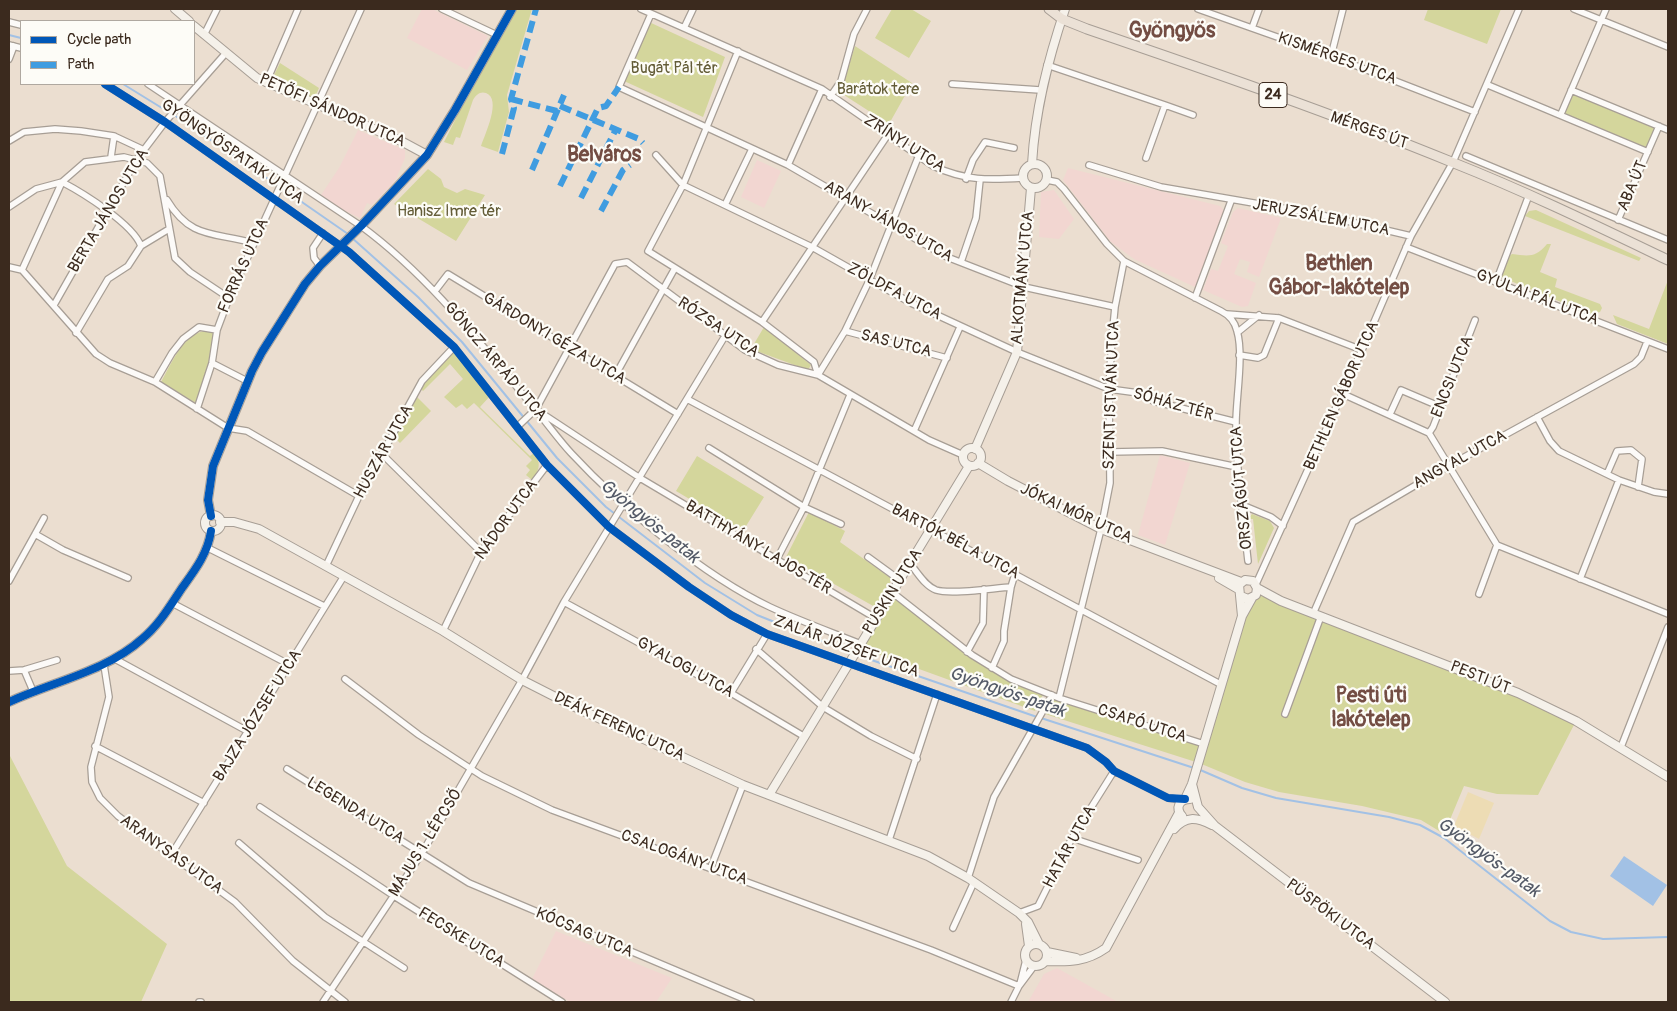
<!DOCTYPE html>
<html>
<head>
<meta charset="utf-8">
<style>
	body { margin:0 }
	#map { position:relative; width:1677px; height:1011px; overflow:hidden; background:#ebded0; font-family:Pangolin,sans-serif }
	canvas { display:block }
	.frame { position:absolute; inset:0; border:10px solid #3b2a1e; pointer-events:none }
	.legend { position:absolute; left:20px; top:20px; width:175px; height:65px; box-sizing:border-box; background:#fdfcf7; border:1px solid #afa8a0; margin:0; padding:6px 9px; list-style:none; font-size:15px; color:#3b2a1e }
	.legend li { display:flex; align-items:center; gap:10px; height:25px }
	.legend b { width:25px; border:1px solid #afa8a0 }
</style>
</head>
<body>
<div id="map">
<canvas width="1677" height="1011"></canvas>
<div class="frame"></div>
<ul class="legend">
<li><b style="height:6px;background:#0057b8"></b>Cycle path</li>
<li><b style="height:6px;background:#3f9ce0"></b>Path</li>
</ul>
</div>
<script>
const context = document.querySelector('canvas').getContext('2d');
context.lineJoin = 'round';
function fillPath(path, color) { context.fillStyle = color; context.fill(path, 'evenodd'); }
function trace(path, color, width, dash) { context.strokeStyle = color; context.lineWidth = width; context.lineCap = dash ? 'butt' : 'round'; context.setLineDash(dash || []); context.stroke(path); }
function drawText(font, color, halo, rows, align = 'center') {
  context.font = font + ' Pangolin,sans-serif'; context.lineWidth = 4.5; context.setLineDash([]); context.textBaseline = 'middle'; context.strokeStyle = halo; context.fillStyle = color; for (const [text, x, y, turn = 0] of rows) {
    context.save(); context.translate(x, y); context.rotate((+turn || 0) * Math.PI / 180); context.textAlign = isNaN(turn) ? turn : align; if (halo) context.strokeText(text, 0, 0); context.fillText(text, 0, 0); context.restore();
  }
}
fillPath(new Path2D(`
	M422 9H432L488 36 467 70 407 38Z
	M358 130 405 150V158L395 181 372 205 367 203 360 218 343 210 321 195 339 168Z
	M757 160 781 171 764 208 741 197Z
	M1068 168 1220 206 1223 209V215L1195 287 1134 259 1111 242 1063 180Z
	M1054 190 1074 219 1059 239 1039 237 1041 192Z
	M1238 208 1281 218 1259 277 1247 272 1250 262 1240 259 1234 274 1256 283 1248 306 1242 307 1203 290 1211 269 1218 271 1228 246 1221 243 1233 212Z
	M1160 455 1190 463 1165 545 1138 535Z
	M556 931 672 978 656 1002H570L532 979Z
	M1057 968 1118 1002H1028L1044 974Z`), '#f2d6d1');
fillPath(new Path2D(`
	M516 9H532L507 95 509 112 498 152 481 146C485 134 502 99 486 93 480 91 476 95 473 100L460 138 456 137 453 145 444 142 478 75Z
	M892 9H911L931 21 909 58 875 38Z
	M1428 9H1501L1487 44 1424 20Z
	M649 22 725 57 703 117 624 81Z
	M855 46 912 83 889 124 844 95 841 90Z
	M280 63 319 88 314 99 272 79Z
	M1571 92 1657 127 1647 149 1562 113Z
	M428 169 441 179 444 187 457 193 465 189 485 195 456 241 394 204Z
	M1536 210 1641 258 1639 261 1525 216 1529 211Z
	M1547 244H1551L1540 272 1557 279 1555 287 1600 304 1602 308 1600 312 1590 314 1501 277 1508 257 1512 254C1528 256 1536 258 1547 244Z
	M1668 280V344L1617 324 1613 315 1649 329Z
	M764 327 811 365 808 370 751 349Z
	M207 330 213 332 211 358 196 403 161 382C173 361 182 335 207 330Z
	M454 347 491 395 480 407 530 456 534 453C542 464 539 470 532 480L526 475 530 470 526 466 532 460 474 403 467 409 462 404 456 408 444 397 463 379 450 364 423 391 419 387Z
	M415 395 431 411 400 443 393 436Z
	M697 456 764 497 743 531 676 491Z
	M809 512 845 531 840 542 892 579 875 607 786 557Z
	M1252 514 1270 521 1274 528 1258 564 1253 519H1248Z
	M1256 595 1276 599 1435 660 1576 721 1538 795 1497 794 1464 786 1444 834 1421 820 1362 806 1279 792 1245 782 1199 763 1042 713 1055 697 1204 744 1240 624Z
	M894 597 964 652 1044 693 1035 711 861 648Z
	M9 754 67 866 167 944 141 1002H9Z`), '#d4d69c');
fillPath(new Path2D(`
	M1468 792 1494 803 1479 839 1454 826Z`), '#eddcb4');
fillPath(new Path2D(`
	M1624 856 1667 885 1653 906 1610 876Z`), '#a2c1e5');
trace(new Path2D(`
	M9 35 21 38
	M123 84 170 113
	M174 115 274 183
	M286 191 348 234
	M351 237 418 297 462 342 557 458 606 507 705 583 757 615 852 653
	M857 655 1037 717
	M1041 718 1194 768
	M1198 769 1242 788 1276 798 1389 817 1420 825 1444 838 1550 921 1571 932 1603 939 1668 937`), '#a2c1e5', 2);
const street = new Path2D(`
	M442 9 497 35
	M641 9 822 89 933 166C966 181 988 180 1023 178
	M1198 9 1331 56 1475 112
	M1574 9 1668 47
	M651 14 619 87 788 165 947 257 1024 287 1115 307
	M9 22 21 25
	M684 28 693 9
	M1252 28 1259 9
	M204 35 217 9
	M9 45 21 48
	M738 51 683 185 648 251 762 322 814 362 818 375
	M1331 56 1343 9
	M9 59 14 46
	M1047 65 1165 105 1146 158
	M266 83 298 9
	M105 84 165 122 349 252 454 347 547 465 609 527 689 587 731 615 767 634 1087 748 1106 762 1114 771 1168 798 1183 800
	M148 84 361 226C429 276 481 344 535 409 547 423 558 439 571 453 620 506 704 576 770 607 800 621 831 632 861 644
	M952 84 1040 90
	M1488 85 1648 152
	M1571 90 1668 130
	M830 97 841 81 854 34 867 9
	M1165 105 1193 115
	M1561 114 1606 9
	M9 141 24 132 55 129 81 131 114 136 144 150
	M656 155 683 185 812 247 911 303 1017 352 1109 389 1146 394 1153 401 1236 422
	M1466 156 1668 240
	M111 157 114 136
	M788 165 822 89
	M1089 165 1161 187 1317 214 1411 236
	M966 179 973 160 985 142 1014 148
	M1047 180 1057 182 1064 189 1107 244 1124 261 1221 311C1229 315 1235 322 1237 331 1244 354 1236 398 1236 423 1236 469 1243 515 1248 561
	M62 182C83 193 133 224 141 246
	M167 200C191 240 215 232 253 243
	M725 205 752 149
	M9 207 36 189 62 182
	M1618 220 1659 126
	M1406 247 1668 349
	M961 262 976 218 980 180
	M320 266 314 258 313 248 323 233
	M9 267 22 270 96 354 110 363 155 382 228 428 247 431 359 496
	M22 270 62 182 85 162 124 157 147 163 160 176 175 258 190 272 229 298
	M1496 282 1529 195
	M435 291 448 274 678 414
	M1195 298 1231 201
	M54 305 137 159 165 122 225 54
	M1227 314 1279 318 1362 350
	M762 322 889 133
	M845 331 947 358
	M1238 332 1259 315
	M76 333 108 279 128 266 141 246 169 229
	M1239 355 1258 358 1264 355 1279 318
	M212 363 247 381
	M818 375 845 331 869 281 919 155
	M615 376 675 268
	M155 382 172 353 183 339 199 327 217 330
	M1343 394 1429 433 1497 545 1668 614
	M687 399 1222 685
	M197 409 212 363 217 330 229 298 361 9
	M540 412 640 478 877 619
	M1390 414 1401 390 1441 407
	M1537 417 1550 441 1559 451 1619 480 1654 492 1668 494
	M517 427 536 409 615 264 627 262 745 350 778 365 818 375 929 440 963 455
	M914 431 960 327
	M1429 433 1433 427 1475 320
	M709 448 804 507 841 524
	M1110 452 1162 451 1237 467
	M383 455 481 552
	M1607 474 1617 451 1631 450 1642 459 1638 487
	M1242 505 1271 517 1283 526
	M35 534 63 550 128 578
	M208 548 324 606
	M868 557 901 581
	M777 559 804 507 850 395
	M911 565C918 573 925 586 936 590 951 595 994 588 1011 587L1015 574
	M326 566 359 496 422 381 454 347
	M1580 579 1619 480
	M9 581 44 518
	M1256 584 1362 350 1411 236 1453 162 1519 9
	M893 593 972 655 1011 679 1059 698 1204 744
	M1479 594 1497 545
	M564 602 731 693 805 737
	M172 603 290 665
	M1313 614 1353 522 1450 465 1634 364 1641 357 1647 342
	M443 631 481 552 547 465
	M756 649 823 707 871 736 917 759
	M967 652 983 623 984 589
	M115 659 249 732
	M104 665 109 697 91 767 92 782 100 798 118 816 235 902 293 961 345 1002
	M992 668 1004 641V631L1011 587
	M24 670 33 691
	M9 671 24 670 57 660
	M345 679 419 735 482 776 552 810 931 950 1019 986
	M731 693 767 634
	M1059 698 1101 529 1110 483 1109 389 1112 338 1115 307 1124 261
	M1285 714 1321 616
	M95 746 204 803
	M1621 747 1668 627
	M287 769 469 883 751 1002
	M260 807 394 896 562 1002
	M1072 838 1138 860
	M889 840 937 694
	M239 843 325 917 404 968
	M171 855 344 576
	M711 867 743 785
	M968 878 994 797 1052 695
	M1019 913 1038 906 1072 838 1114 771
	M953 928 974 882
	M1020 984 1026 960
	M199 1002H201
	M323 1002 422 853 522 680 564 602 725 336
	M1011 1002 1019 986 1034 966`);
const secondary = new Path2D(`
	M175 9 189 21
	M194 26 257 78 401 141 427 155
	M1023 176a12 12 0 1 1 24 0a12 12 0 1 1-24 0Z
	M1032 164C1035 110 1048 60 1065 9
	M963 457a9 9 0 1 1 18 0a9 9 0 1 1-18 0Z
	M975 449 1017 352 1031 188
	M978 463 1008 481 1101 529 1241 582
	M205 523a8 8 0 1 1 16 0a8 8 0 1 1-16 0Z
	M211 516 208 500 213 466 252 371 262 352 305 284 320 266 361 226 427 155 455 110 512 9
	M220 522H234L259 529 443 631 522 680 579 709 743 785 928 856 968 878 1019 913 1028 922 1039 944
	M1219 578 1238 589
	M1257 588 1281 601 1518 693 1576 721 1668 777
	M1241 596 1248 599 1256 595 1257 588 1253 581 1245 580 1239 585 1242 616
	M9 702C52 682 107 671 142 639 159 625 170 606 182 588 195 570 208 553 211 531
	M1192 784 1198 807 1215 826 1445 1002
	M769 795 969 466
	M1185 799 1192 784 1242 616 1252 598
	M1182 816C1175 808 1179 799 1190 799
	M1174 829C1186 816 1196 817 1212 825
	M1026 924 1029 946
	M1025 955a11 11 0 1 1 22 0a11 11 0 1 1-22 0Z
	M1047 952 1076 958
	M1046 961C1070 962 1086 962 1106 948L1179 813`);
const primary = new Path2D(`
	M1049 9 1062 19 1087 29C1210 71 1334 114 1454 163 1527 192 1597 226 1668 260`);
trace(street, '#a79e95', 8);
trace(secondary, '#a79e95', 10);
trace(primary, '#a79e95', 11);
trace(street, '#fcfaf8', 5.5);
trace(secondary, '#f5f1ea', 8);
trace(primary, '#ebe1d6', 9);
trace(new Path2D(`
	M511 99 557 111
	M560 106 639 139 643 143
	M502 154 514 108 511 99 536 9
	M532 170 564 95
	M560 186 598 108 606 106 619 87
	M581 198 616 129
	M601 211 623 170 630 165`), '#3f9ce0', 6, [12, 6]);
trace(new Path2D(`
	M105 84 165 122 349 252 454 347 547 465 609 527 689 587 731 615 767 634 1087 748 1106 762 1114 771 1168 798 1185 799
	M211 516 208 500 213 466 252 371 262 352 305 284 320 266 361 226 427 155 455 110 512 9
	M9 702C52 682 107 671 142 639 159 625 170 606 182 588 195 570 208 553 211 531`), '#0057b8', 8);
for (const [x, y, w] of [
	[1273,95,28]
]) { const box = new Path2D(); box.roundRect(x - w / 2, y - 12.5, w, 25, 4); context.fillStyle = '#fdfcf7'; context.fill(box); trace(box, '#3b2a1e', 1); }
drawText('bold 15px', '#3b2a1e', null, [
	["24",1273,95]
]);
drawText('16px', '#3b2a1e', '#fdfcf7', [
	["KISMÉRGES UTCA",1337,59,20],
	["PETŐFI SÁNDOR UTCA",332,111,24],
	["MÉRGES ÚT",1369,131,20],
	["ZRÍNYI UTCA",904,144,33],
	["GYÖNGYÖSPATAK UTCA",232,152,35],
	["ABA ÚT",1633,186,-67],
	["BERTA JÁNOS UTCA",109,211,-59],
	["JERUZSÁLEM UTCA",1321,218,11],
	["ARANY JÁNOS UTCA",888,222,30],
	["FORRÁS UTCA",244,266,-66],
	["ALKOTMÁNY UTCA",1023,278,-85],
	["ZÖLDFA UTCA",894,292,28],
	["GYULAI PÁL UTCA",1537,298,21],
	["RÓZSA UTCA",718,328,34],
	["GÁRDONYI GÉZA UTCA",554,339,31],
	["SAS UTCA",896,344,14],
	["GÖNCZ ÁRPÁD UTCA",495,362,50],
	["ENCSI UTCA",1453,377,-68],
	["SZENT ISTVÁN UTCA",1112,395,-88],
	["BETHLEN GÁBOR UTCA",1342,396,-66],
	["SÓHÁZ TÉR",1173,405,16],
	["HUSZÁR UTCA",384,452,-61],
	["ANGYAL UTCA",1460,460,-29],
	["ORSZÁGÚT UTCA",1242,488,-95],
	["JÓKAI MÓR UTCA",1076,514,25],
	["NÁDOR UTCA",507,520,-54],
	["BARTÓK BÉLA UTCA",955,542,28],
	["BATTHYÁNY LAJOS TÉR",758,548,31],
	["PUSKIN UTCA",893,592,-58],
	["ZALÁR JÓZSEF UTCA",846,647,20],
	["GYALOGI UTCA",685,668,29],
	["PESTI ÚT",1480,678,22],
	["BAJZA JÓZSEF UTCA",258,716,-58],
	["CSAPÓ UTCA",1142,724,18],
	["DEÁK FERENC UTCA",619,727,25],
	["LEGENDA UTCA",355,811,32],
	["MÁJUS 1. LÉPCSŐ",426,843,-58],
	["HATÁR UTCA",1070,847,-61],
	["ARANYSAS UTCA",171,855,36],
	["CSALOGÁNY UTCA",684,858,20],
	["PÜSPÖKI UTCA",1330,915,37],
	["KÓCSAG UTCA",584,933,23],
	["FECSKE UTCA",461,938,32]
]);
drawText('16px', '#635c37', '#fdfcf7', [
	["Bugát Pál tér",674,69],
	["Barátok tere",878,90],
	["Hanisz Imre tér",449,212]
]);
drawText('italic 18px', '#545a67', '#fdfcf7', [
	["Gyöngyös-patak",649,522,39],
	["Gyöngyös-patak",1007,693,19],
	["Gyöngyös-patak",1488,858,36]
]);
drawText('bold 21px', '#734d43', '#fdfcf7', [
	["Gyöngyös",1172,32],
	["Belváros",604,156],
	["Bethlen",1339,265],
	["Gábor-lakótelep",1339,289],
	["Pesti úti",1371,697],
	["lakótelep",1371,721]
]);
</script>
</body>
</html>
